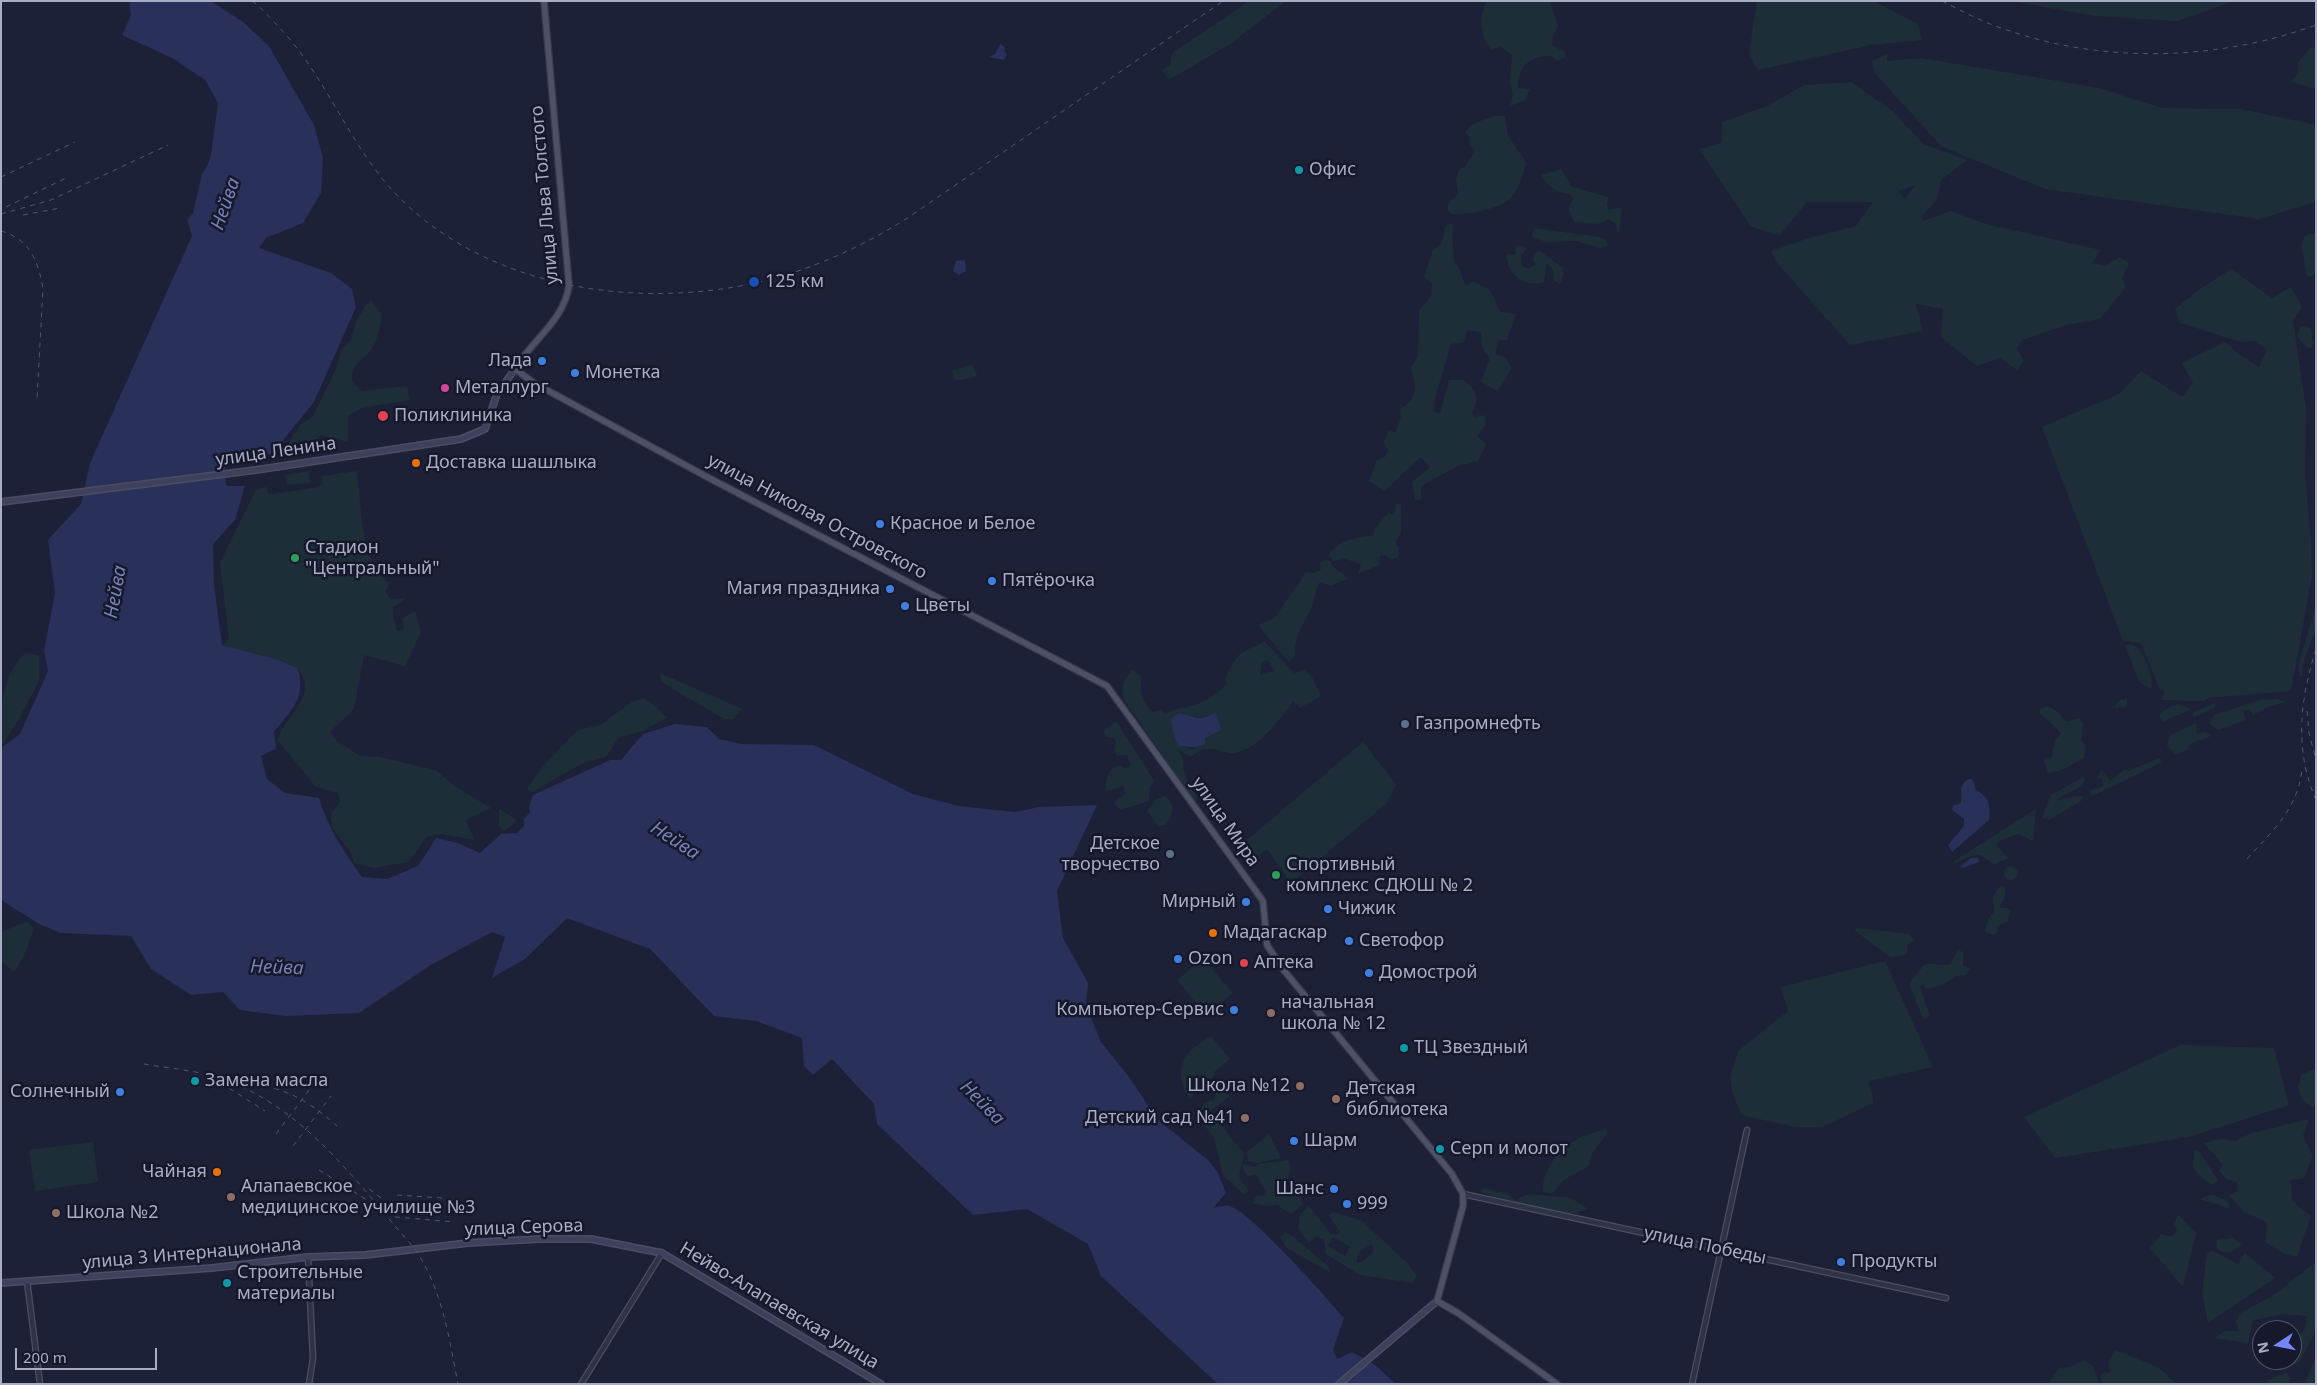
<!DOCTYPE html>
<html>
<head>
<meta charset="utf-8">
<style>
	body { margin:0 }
	#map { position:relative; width:2317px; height:1385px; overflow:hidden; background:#1c2137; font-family:"Noto Sans",sans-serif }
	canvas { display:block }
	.frame { position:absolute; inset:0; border:2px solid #a9acc5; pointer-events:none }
	.north { position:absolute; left:2252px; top:1320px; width:50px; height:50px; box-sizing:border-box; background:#16192b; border:1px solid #515469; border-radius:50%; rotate:259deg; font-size:14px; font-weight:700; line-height:20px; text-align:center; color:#a9acc5 }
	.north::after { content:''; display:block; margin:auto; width:18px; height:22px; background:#7485ff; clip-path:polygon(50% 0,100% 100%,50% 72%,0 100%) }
	.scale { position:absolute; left:15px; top:1348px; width:142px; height:22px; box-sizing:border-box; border:2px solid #a9acc5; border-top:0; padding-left:6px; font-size:15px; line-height:18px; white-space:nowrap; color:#a9acc5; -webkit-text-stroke:4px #16192b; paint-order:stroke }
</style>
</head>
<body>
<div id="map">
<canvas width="2317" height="1385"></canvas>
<div class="frame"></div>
<div class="north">N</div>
<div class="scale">200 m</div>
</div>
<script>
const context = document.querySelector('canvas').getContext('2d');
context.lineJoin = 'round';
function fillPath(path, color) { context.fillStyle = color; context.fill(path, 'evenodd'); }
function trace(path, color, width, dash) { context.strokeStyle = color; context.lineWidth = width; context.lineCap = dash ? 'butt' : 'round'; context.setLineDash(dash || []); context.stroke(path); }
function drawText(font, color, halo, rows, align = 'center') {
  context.font = font + ' "Noto Sans",sans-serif'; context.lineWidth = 5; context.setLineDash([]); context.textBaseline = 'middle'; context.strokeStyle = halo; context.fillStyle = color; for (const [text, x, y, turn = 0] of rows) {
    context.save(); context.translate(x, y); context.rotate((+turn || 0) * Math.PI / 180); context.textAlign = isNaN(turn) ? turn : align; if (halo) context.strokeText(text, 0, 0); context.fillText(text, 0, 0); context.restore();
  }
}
fillPath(new Path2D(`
	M1249 1H1286L1230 44 1169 80 1162 70 1170 65 1172 53Z
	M1487 1H1550L1558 26 1552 40 1553 46 1565 52V58L1557 61 1552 56C1530 55 1518 66 1518 88L1530 89 1525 100 1510 106 1513 96 1510 83 1512 56 1501 46 1491 50C1480 36 1478 17 1487 1Z
	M1757 1H1874L1918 24 1922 40 1871 45 1758 70 1749 54Z
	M2010 1H2235L2177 21 2096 16Z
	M2316 47V89L2291 82 2298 73V62L2311 48Z
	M1887 54V61L1921 58 2099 88 2162 108 2241 109 2316 125V202L2259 219 2045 189 1941 146 1874 72 1872 61Z
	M1851 82 1894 112 1923 144 1967 160 1941 180 1937 200 1922 216 1923 221 1950 211 1986 224 2101 250 2092 263 2105 266 2120 257 2129 263 2122 278 2126 287 2100 319 2066 325 2022 340 2017 349 2024 361 2017 370 2000 358 1977 366 1941 337 1943 309 1916 304 1923 331 1850 345 1777 263 1771 251 1806 239 1856 226 1873 202H1807L1779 236 1751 226 1699 149 1722 143V122L1767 106 1804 85ZM1915 186 1905 199 1898 191 1915 185Z
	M1495 116H1505L1508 136 1527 163C1522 172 1521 185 1515 193 1504 209 1470 215 1451 214L1447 209 1449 202 1458 194 1456 179 1459 169 1465 167 1475 151 1469 142 1470 137 1465 133C1471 123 1485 119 1495 116Z
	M1561 169 1572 187 1608 197 1607 205 1609 210 1622 207 1619 235 1616 225 1609 219 1600 224 1575 222C1569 213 1566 208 1573 199L1570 194C1555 193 1550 187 1541 175Z
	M1453 223C1451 239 1454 248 1454 262 1462 269 1461 277 1466 286L1473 281 1490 290 1500 312 1516 314 1507 340H1499L1495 354 1505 357 1512 368 1498 391 1481 382 1490 358 1482 347 1481 332 1467 330 1464 342 1451 344 1435 398 1434 412 1440 413 1449 380H1464C1478 393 1479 396 1472 414L1476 417 1485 415 1486 425 1477 436 1486 444 1478 461 1458 466 1421 486V500H1415L1412 482 1430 467 1421 457 1384 491 1369 481 1377 460 1385 457 1388 451 1384 442 1388 431 1396 432 1401 417 1400 409C1417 400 1418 384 1410 368L1418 357 1419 310 1431 297 1432 284 1424 277 1433 250 1441 245 1446 225Z
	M1533 228 1600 237 1606 240 1608 245 1601 248 1575 241 1545 242 1532 236Z
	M2316 233V272L2311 277 2307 275 2301 245 2305 235Z
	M1517 245 1527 248 1521 255 1522 266 1529 269 1536 264 1533 259 1535 253 1540 251 1563 268V276L1560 284 1554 281 1553 270 1547 263 1544 282C1523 288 1508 275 1506 254L1515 255Z
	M2231 269 2272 298 2291 287 2302 307 2293 320 2306 409 2305 474 2311 540 2312 576 2291 691 2208 698 2204 701 2162 700 2165 691 2160 690 2141 643 2123 641 2042 427 2119 394 2141 371 2182 397 2193 383 2182 363 2225 342 2240 355 2259 367 2267 350 2254 341 2241 342 2180 323 2175 309 2200 289Z
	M370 299 382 314C380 327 378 342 369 352 358 365 351 363 352 382L362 391 407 386 410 400 362 408 348 416V442L321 435 307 452 280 456 300 425 313 416 336 369 342 348 351 340 356 321Z
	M2300 326 2311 328 2313 344 2311 348 2306 347 2297 336Z
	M972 364 977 375 975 377 955 381 952 371Z
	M309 471 310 481 308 483 287 485 285 475Z
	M357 471C362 508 359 561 390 584L385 592 391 599 407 598 393 607V615L397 631 404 629 402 618 415 611 421 632 405 666 364 655 354 709 330 732 337 741 360 756 380 757 435 770 455 786 491 808 465 820 475 840 441 834 427 837 408 862 373 868 354 863 350 851 332 828 331 813 340 802 338 793 316 787 278 741C281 720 307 707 305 683 305 679 300 672 298 668L279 660 222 645 229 639 220 563 256 489 267 487 268 493 273 494 319 487 323 483 322 476Z
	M1396 503 1401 505V533L1395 542 1399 548 1398 557 1390 560 1386 555 1380 556 1379 565 1358 574 1361 564 1345 559 1333 561 1329 555C1337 541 1358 536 1373 536L1375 528 1389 512 1394 516Z
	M1324 560 1330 561 1333 567 1349 578 1331 586 1320 582C1314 592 1314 604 1310 612 1303 624 1293 640 1295 655L1289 662 1258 625 1274 619 1306 572 1314 573 1321 569 1320 563Z
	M2316 605V627L2303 664 2302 676H2299V663Z
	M1264 641 1294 673 1304 670 1312 677 1321 696 1300 708 1292 701 1291 706C1275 723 1262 745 1239 752 1220 758 1215 738 1191 757L1178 749C1185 760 1182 760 1184 771 1186 781 1192 789 1197 797L1195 802 1125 701C1118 686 1125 681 1132 669L1141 677C1141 692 1141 702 1153 712L1161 710 1165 714C1176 707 1189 708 1200 703 1211 699 1219 691 1227 684L1225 678C1230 668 1236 655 1246 650 1253 647 1258 646 1264 641ZM1267 660 1275 671 1260 675 1262 662ZM1182 713 1200 718 1216 713 1214 734 1208 735 1192 749 1179 746Z
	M2131 644 2136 646C2146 658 2152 673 2152 689L2140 683 2125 646Z
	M25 653 39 655V681L19 719 1 746C1 710 0 679 25 653Z
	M660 673 742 709 734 719H724L661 682Z
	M644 698 654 705 667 718 643 731 619 737 606 757 583 763 532 792 527 789 545 764 578 730 600 725 632 702Z
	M2127 698V706L2115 708 2117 701Z
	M2277 699 2286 702 2270 706 2253 715 2250 709 2243 711 2246 720 2218 730 2209 723 2214 715 2259 700Z
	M2215 703V708L2194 717 2192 713Z
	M2179 705 2192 709 2162 722 2159 714 2171 706Z
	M2048 706 2059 713 2066 722 2079 718 2083 724 2081 740 2086 746 2084 758 2062 770 2048 773 2044 760 2052 757 2055 740 2061 733 2040 713V709Z
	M1116 721 1155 782 1150 786 1149 801 1120 810 1114 802 1125 794 1123 786 1112 790H1106C1106 778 1107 771 1118 765L1125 768 1131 767 1127 754 1117 756 1114 750 1116 743 1114 738 1106 737 1104 730Z
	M2196 723 2197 733 2205 732 2211 736 2190 744 2187 750 2176 755 2167 746 2170 735Z
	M1363 742 1396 784 1387 803 1291 883 1267 849 1255 859 1242 844Z
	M2160 758 2161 763 2092 796 2089 791 2103 786 2102 778 2096 779 2102 770 2110 781 2125 769 2128 771Z
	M2084 777 2085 780C2075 795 2066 790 2057 801L2076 796 2084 797 2081 801 2049 820 2042 818 2051 795Z
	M1166 796C1175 808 1174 813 1166 825L1158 826 1147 811 1157 799Z
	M499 809 514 818 516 821 506 830H502L499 825Z
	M2036 809 2033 841 2019 834 1998 841 1997 846 2008 858 1994 865 1980 855 1970 856 1955 864 1954 861Z
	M2004 873a7 7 0 1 1 14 0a7 7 0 1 1-14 0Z
	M2000 886H2004C2007 895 2005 898 2000 905L2001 908H2007L2010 911 2008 921 1996 926 1998 930 1995 935 1985 932 1988 919 1994 912 1993 897Z
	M28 921 34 929 23 958 14 972 1 961V932Z
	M1856 928 1909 934 1914 940 1907 945V955L1890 957 1855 931Z
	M1958 950 1963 952V966L1970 968 1966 975 1956 976 1943 985 1926 989 1924 984 1920 987 1930 1016 1924 1020 1910 987V982L1925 964C1934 963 1942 967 1950 964Z
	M1203 959 1233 993 1206 1015 1177 980Z
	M1885 961 1933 1067 1869 1081 1874 1103 1822 1127H1795L1741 1115 1732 1091 1730 1077 1738 1051 1788 1011 1781 987Z
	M1211 1036 1230 1059 1215 1071 1212 1079 1204 1082 1190 1098C1182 1090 1178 1072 1184 1060 1188 1050 1202 1042 1211 1036Z
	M2180 1045 2274 1048 2289 1105 2189 1137 2055 1158 2024 1117Z
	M2316 1068V1106L2312 1107 2302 1100 2298 1087 2301 1075Z
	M1222 1087 1230 1096 1210 1111 1244 1154 1239 1177 1249 1191 1244 1195 1223 1175 1214 1138 1198 1117 1204 1104 1215 1099V1093Z
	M2309 1119 2303 1136 2313 1156 2304 1178 2291 1180 2292 1201 2311 1216 2297 1257 2284 1254 2265 1242 2267 1222 2244 1212 2229 1195 2238 1191 2237 1182 2227 1179 2219 1171 2223 1165 2204 1143 2221 1139 2236 1141 2249 1134Z
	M1605 1129 1608 1132 1592 1154 1589 1166 1565 1179 1552 1194 1543 1192C1541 1169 1560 1149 1579 1138 1585 1134 1597 1133 1605 1129Z
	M1269 1134 1281 1158 1258 1163 1248 1161 1247 1152Z
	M93 1142 98 1182 35 1191 29 1150Z
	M2194 1150H2198L2218 1180 2213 1185C2207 1182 2197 1174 2193 1168Z
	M1288 1160 1291 1166 1288 1179 1296 1186 1303 1204 1291 1214 1277 1205 1268 1206 1252 1203 1257 1195 1265 1196 1267 1192 1256 1175 1248 1176 1242 1169 1243 1164 1255 1167 1258 1164Z
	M1483 1188 1508 1194 1515 1200 1529 1194 1571 1198 1588 1209 1568 1215 1510 1202 1480 1192Z
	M2213 1195 2227 1201 2230 1206 2227 1209 2218 1204 2201 1200 2205 1196Z
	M1309 1206 1330 1233 1337 1235 1340 1232 1329 1215 1333 1212 1361 1220 1407 1263 1417 1276 1413 1283 1360 1275 1326 1254 1324 1239 1315 1237 1309 1243 1298 1229 1300 1214ZM1333 1237 1350 1247 1345 1256 1328 1246ZM1372 1244 1374 1251 1362 1262 1357 1263 1358 1253Z
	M2178 1215 2196 1233 2183 1287 2150 1248 2161 1234 2172 1237 2177 1230 2174 1224Z
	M1285 1232 1295 1238 1329 1267 1331 1273 1287 1248 1280 1237Z
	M2232 1238 2242 1244C2233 1252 2228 1255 2217 1249V1240Z
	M2211 1250 2238 1264 2245 1253 2275 1278 2208 1323 2202 1292 2207 1254Z
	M2316 1262V1329L2300 1362 2288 1366H2272L2277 1360H2292V1342L2305 1329 2307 1316 2285 1314 2253 1320 2248 1343 2214 1338 2225 1331H2239L2236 1322 2239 1314 2275 1294Z
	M2115 1350 2158 1367 2177 1384H2102L2100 1375 2104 1372 2110 1373 2108 1362Z
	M2316 1358V1384H2304Z
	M2084 1360 2093 1366 2099 1384H2047L2060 1368 2073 1366Z
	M2286 1373 2291 1379 2288 1384H2268L2267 1380Z`), '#1e2e38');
fillPath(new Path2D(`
	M129 1H211L243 22 269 46 314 125 323 157 321 193 303 223 266 238 259 248 331 273 352 289 356 307 314 402 284 439 276 453 225 462 226 486H245L235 520 213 544 214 585 222 645 279 660 298 668C306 699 292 709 274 732L276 749 261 756 267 779 285 793 319 798C328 828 344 852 362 877L387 879 418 866 436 838 458 843 480 853 501 834 517 833 524 826V819L530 812 529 807 533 795 610 760H621L643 734 675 724 707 727 719 739 741 744 814 745 913 794 959 806 1015 812 1039 807 1097 805 1057 891 1063 938 1088 983 1086 1005 1101 1042 1129 1077 1157 1119 1209 1161 1218 1173 1226 1193 1213 1208C1218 1207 1224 1205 1229 1206 1247 1208 1328 1299 1344 1318L1333 1350 1337 1359 1352 1352 1374 1364 1396 1384H1218L1101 1276 1088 1244 1027 1209 973 1215 877 1124 874 1104 832 1059 813 1075 804 1066 802 1038 756 1021 714 1016 650 949 567 918 525 959 492 978 505 937 492 932 431 965 359 1013 285 1016 240 1010 223 992 191 995 151 969 131 936 61 933 39 924 1 900V748L20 734 48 671 44 651 55 593 48 540 81 504 90 463 192 236 187 220 193 213 202 174 208 164 211 155 218 103 205 80 172 58 122 35 131 15Z
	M1000 44 1005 47 1004 51 1007 54 1004 60 989 57 995 54Z
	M965 260 966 271 959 275 953 271 956 261Z
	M1216 712 1221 730 1205 738V744C1194 749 1189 747 1178 746L1174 736 1171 719C1181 707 1189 718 1201 718 1206 717 1212 714 1216 712Z
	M1969 779 1973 780 1976 791C1989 795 1991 807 1989 820L1952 852 1948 845 1964 826V819L1952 810 1953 806 1961 803C1963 792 1957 786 1969 779Z
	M1971 858H1978L1979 862 1963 868 1960 867Z`), '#293059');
const tertiary = new Path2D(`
	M1463 1194 1946 1298
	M308 1257 313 1358 309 1384
	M27 1281 40 1384
	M581 1384 662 1253
	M1692 1384 1747 1130`);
const secondary = new Path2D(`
	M1 502 256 470 461 439 485 429 497 394 515 369
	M1 1283 212 1268 308 1257 365 1255 468 1243 539 1239H591L662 1253 881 1384
	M1339 1384 1437 1301`);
const primary = new Path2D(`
	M544 1 569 285C565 320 531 341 515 369L534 383 709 478 1107 686 1263 901 1267 945 1282 968 1452 1174 1463 1194V1206L1437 1301 1458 1313 1557 1384`);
trace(tertiary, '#4b4e62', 7);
trace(secondary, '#4b4e62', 8);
trace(primary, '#373a4d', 8);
trace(tertiary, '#303347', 4.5);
trace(secondary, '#3d415b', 5);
trace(primary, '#4d5168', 5.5);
trace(new Path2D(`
	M252 1C261 7 268 16 275 23 324 72 346 139 392 190 488 294 655 314 786 275 830 261 870 242 909 217L1223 1
	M1942 1C1962 11 1982 22 2004 29 2103 64 2217 61 2316 25
	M1 177 75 142
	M6 207 66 178
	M1 214 51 200 168 145
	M23 215 60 208
	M1 231C30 239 38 261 43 288L37 399
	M2316 649C2300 700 2294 749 2316 800
	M2307 711 2309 733 2316 760
	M2247 859C2273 830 2297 810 2302 770
	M144 1064C173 1069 206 1071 233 1083 311 1115 361 1188 415 1249 442 1289 449 1337 458 1384
	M235 1080C281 1087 302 1095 337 1126
	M221 1083 265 1111
	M276 1134 313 1085
	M293 1146 331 1096
	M319 1170 367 1200
	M369 1189 385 1201 414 1214
	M397 1195 457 1199
	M395 1217 455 1222
	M405 1383V1384`), '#51566f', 1, [5, 5]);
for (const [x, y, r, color] of [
	[1299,170,5,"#0f9aa8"],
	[754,282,6,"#1a4fb4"],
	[542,361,5,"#3f7fe0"],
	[575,373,5,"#3f7fe0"],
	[445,388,5,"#d1479c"],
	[383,416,6,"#e0444e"],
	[416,463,5,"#e8710a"],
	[880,524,5,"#3f7fe0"],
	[295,558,5,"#2e9e5b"],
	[992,581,5,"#3f7fe0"],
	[890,589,5,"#3f7fe0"],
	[905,606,5,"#3f7fe0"],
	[1405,724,5,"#5c6f8a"],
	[1170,854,5,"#5c6f8a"],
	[1276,875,5,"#2e9e5b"],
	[1246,902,5,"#3f7fe0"],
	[1328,909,5,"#3f7fe0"],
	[1213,933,5,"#e8710a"],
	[1349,941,5,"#3f7fe0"],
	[1178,959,5,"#3f7fe0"],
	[1244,963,5,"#e0444e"],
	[1369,973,5,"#3f7fe0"],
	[1234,1010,5,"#3f7fe0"],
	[1271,1013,5,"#8d6e63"],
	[1404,1048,5,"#0f9aa8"],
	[195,1081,5,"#0f9aa8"],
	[1300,1086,5,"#8d6e63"],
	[120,1092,5,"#3f7fe0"],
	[1336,1099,5,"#8d6e63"],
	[1245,1118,5,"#8d6e63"],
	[1294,1141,5,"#3f7fe0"],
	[1440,1149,5,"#0f9aa8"],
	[217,1172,5,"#e8710a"],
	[1334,1189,5,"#3f7fe0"],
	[231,1197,5,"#8d6e63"],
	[1347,1204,5,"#3f7fe0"],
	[56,1213,5,"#8d6e63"],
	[1841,1262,5,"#3f7fe0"],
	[227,1283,5,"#0f9aa8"]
]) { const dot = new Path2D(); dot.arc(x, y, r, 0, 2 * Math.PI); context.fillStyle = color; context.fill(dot); trace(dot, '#16192b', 2); }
drawText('18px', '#a9acc5', '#16192b', [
	["Офис",1309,170],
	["125 км",765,282],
	["Лада",532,361,"right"],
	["Монетка",585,373],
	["Металлург",455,388],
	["Поликлиника",394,416],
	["Доставка шашлыка",426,463],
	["Красное и Белое",890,524],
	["Стадион",305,548],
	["\"Центральный\"",305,569],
	["Пятёрочка",1002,581],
	["Магия праздника",880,589,"right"],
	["Цветы",915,606],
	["Газпромнефть",1415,724],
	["Детское",1160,844,"right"],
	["творчество",1160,865,"right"],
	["Спортивный",1286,865],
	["комплекс СДЮШ № 2",1286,886],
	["Мирный",1236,902,"right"],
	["Чижик",1338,909],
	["Мадагаскар",1223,933],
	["Светофор",1359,941],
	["Ozon",1188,959],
	["Аптека",1254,963],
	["Домострой",1379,973],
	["начальная",1281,1003],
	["школа № 12",1281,1024],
	["Компьютер-Сервис",1224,1010,"right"],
	["ТЦ Звездный",1414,1048],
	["Замена масла",205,1081],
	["Школа №12",1290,1086,"right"],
	["Детская",1346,1089],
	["библиотека",1346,1110],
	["Солнечный",110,1092,"right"],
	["Детский сад №41",1235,1118,"right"],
	["Шарм",1304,1141],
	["Серп и молот",1450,1149],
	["Чайная",207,1172,"right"],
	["Алапаевское",241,1187],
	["медицинское училище №3",241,1208],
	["Шанс",1324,1189,"right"],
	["999",1357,1204],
	["Школа №2",66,1213],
	["Продукты",1851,1262],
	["Строительные",237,1273],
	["материалы",237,1294]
], 'left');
drawText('18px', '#a9acc5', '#16192b', [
	["улица Льва Толстого",545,195,-95],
	["улица Ленина",276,452,-8],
	["улица Николая Островского",817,517,28],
	["улица Мира",1225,822,55],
	["улица Серова",524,1228,-2],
	["улица Победы",1705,1246,12],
	["улица 3 Интернационала",192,1254,-5],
	["Нейво-Алапаевская улица",779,1306,31]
]);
drawText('italic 19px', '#7580b5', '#16192b', [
	["Нейва",226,204,-71],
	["Нейва",116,592,-80],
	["Нейва",675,841,33],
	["Нейва",277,968,2],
	["Нейва",982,1103,45]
]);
</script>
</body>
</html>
